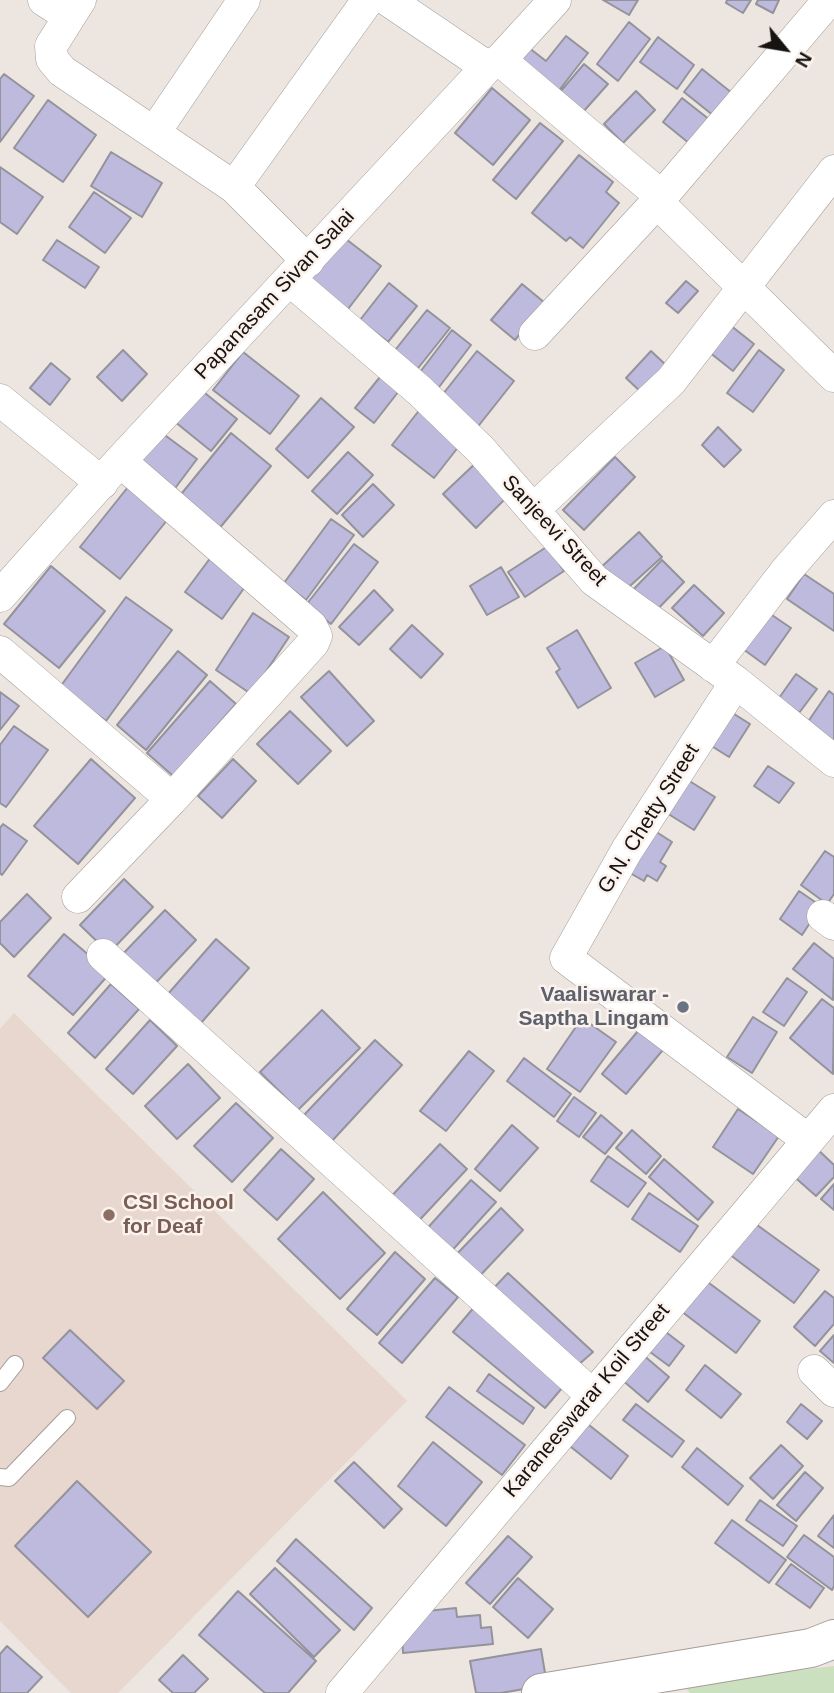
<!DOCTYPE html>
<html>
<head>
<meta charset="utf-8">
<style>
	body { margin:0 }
	#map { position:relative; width:834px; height:1693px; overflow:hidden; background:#ede5e0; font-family:Arial,sans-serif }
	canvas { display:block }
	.north { position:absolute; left:750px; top:14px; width:70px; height:70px; -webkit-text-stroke:5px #fbf2ed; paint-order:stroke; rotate:120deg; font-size:19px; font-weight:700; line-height:28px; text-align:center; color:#161311 }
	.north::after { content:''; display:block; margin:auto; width:24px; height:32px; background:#161311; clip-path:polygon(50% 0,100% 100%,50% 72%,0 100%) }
</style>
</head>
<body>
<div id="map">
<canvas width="834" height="1693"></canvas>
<div class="north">N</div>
</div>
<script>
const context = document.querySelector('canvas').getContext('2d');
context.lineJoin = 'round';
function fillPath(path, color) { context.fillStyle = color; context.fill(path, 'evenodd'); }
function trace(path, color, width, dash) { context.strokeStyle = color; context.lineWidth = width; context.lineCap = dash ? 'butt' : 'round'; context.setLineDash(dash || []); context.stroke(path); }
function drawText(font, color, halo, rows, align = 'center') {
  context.font = font + ' Arial,sans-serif'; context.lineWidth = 5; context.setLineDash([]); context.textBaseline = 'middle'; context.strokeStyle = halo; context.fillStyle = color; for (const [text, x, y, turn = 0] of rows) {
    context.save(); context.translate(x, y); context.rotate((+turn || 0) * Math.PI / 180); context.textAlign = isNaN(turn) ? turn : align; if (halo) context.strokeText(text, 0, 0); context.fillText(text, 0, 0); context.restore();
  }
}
fillPath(new Path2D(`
	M14 1013 407 1401 118 1693H71L0 1621V1029Z`), '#e7d7ce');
fillPath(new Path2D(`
	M834 1666V1693H690L684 1685Z`), '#cbe0bf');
const building = new Path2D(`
	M603 0H638L629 15Z
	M727 0H751L743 13 726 3Z
	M758 0H779L773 13 756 4Z
	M629 22 650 39 618 81 597 64Z
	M566 36 588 53 557 93 513 59 524 44 546 61Z
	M658 37 694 65 677 89 640 62Z
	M584 64 608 84 583 112 560 92Z
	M702 69 732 93 714 116 684 92Z
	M4 74 34 96 0 142V79Z
	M492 88 530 120 493 165 455 133Z
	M636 91 655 110 623 143 604 124Z
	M682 98 710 120 690 144 663 122Z
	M48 100 96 135 63 182 14 148Z
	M540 123 563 141 516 199 493 180Z
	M111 152 162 183 142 217 91 186Z
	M579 155 613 182 606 192 619 203 583 248 570 237 566 241 532 213Z
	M0 167 43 197 17 234 0 222Z
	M94 192 131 218 105 253 69 227Z
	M342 236 381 266 345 313 305 283Z
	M57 240 99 267 85 288 43 260Z
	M686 281 698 291 678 313 666 303Z
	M389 283 417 306 388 342 360 320Z
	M522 284 545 303 515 340 491 320Z
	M427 310 450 328 415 372 392 354Z
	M725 321 754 344 733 371 704 348Z
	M452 330 471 345 436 391 417 376Z
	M123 350 147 374 122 401 97 377Z
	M759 350 784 370 753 412 727 393Z
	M477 351 514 381 476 429 439 399Z
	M651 351 667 366 642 393 626 378Z
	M243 352 299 396 270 434 213 390Z
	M51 363 70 379 50 405 30 388Z
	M384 372 402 387 374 423 355 408Z
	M195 385 237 419 211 451 169 417Z
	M321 398 354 427 308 478 276 449Z
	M421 408 463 441 434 478 392 445Z
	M718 427 741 450 724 467 702 445Z
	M158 430 197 459 173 491 134 460Z
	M231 433 271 466 218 530 178 498Z
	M348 452 373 475 337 514 312 491Z
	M615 457 635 477 584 530 563 510Z
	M479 460 511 493 476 528 443 494Z
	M373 484 394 505 363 537 342 515Z
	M128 487 168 519 120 579 80 547Z
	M331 519 354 535 306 600 284 583Z
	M639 532 662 557 620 595 597 571Z
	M354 544 378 562 331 624 306 605Z
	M548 546 564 571 525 597 508 572Z
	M211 557 247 584 222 619 185 592Z
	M662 560 684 582 648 619 626 597Z
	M51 566 105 611 59 668 4 624Z
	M501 567 519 597 487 615 470 586Z
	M804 574 834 594V631L787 599Z
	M694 585 724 613 703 636 672 608Z
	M374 590 393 610 359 645 339 627Z
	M126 597 172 630 106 721 60 687Z
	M253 613 289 637 251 694 216 670Z
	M769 613 791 628 765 665 743 649Z
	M412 625 443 654 421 678 390 649Z
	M577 630 611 688 578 708 556 672 560 669 547 648Z
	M665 646 684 680 655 697 635 663Z
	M178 651 207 675 146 750 117 725Z
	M329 671 374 721 347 746 301 697Z
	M796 674 817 689 799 713 779 698Z
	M210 681 236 704 173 776 147 753Z
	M829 691 834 695V751L803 729Z
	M0 692 19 706 0 730Z
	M723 707 750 724 729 757 702 740Z
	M290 711 331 751 298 784 257 744Z
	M14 726 48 750 6 807 0 803V745Z
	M91 759 135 798 78 864 34 826Z
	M233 759 256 781 222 818 198 796Z
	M768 766 794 783 779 803 754 786Z
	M683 777 715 797 694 830 662 810Z
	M3 824 27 841 2 875 0 873V828Z
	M647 826 672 842 660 862 666 866 657 881 647 875 644 881 621 868Z
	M825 851 834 857V894L827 904 801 885Z
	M124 879 153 907 109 953 80 925Z
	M799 891 821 906 802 935 780 919Z
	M27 894 51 918 14 957 0 943V922Z
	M165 910 196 940 149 990 118 959Z
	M64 934 110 973 73 1015 28 976Z
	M216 939 249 968 194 1031 161 1002Z
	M814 943 834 959 833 1000 793 969Z
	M787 978 807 992 784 1026 763 1012Z
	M111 984 139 1009 95 1058 68 1033Z
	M822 999 834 1008 833 1074 790 1038Z
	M322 1010 360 1048 298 1110 260 1072Z
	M753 1017 777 1032 752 1073 727 1057Z
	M582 1018 616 1042 580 1092 547 1069Z
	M150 1020 177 1046 133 1094 106 1069Z
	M643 1025 667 1045 626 1094 602 1074Z
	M375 1040 402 1065 332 1141 304 1115Z
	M469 1051 494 1071 446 1131 420 1111Z
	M524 1058 571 1094 554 1117 507 1081Z
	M188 1064 220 1098 177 1139 145 1106Z
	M574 1097 596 1113 579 1137 557 1121Z
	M236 1103 273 1138 232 1182 194 1146Z
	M738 1109 779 1136 753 1174 713 1147Z
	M601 1115 622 1133 605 1154 583 1137Z
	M512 1125 538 1148 500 1191 475 1169Z
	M632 1130 661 1156 646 1174 616 1148Z
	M440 1144 467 1169 414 1226 387 1201Z
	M814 1146 834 1165V1177L816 1196 790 1173Z
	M281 1149 314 1179 277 1220 244 1190Z
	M608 1156 646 1183 628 1207 591 1181Z
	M664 1159 713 1202 698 1220 649 1177Z
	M471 1180 496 1202 448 1255 423 1233Z
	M834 1184V1210L821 1199Z
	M323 1192 385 1253 340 1299 278 1239Z
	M649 1193 698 1226 680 1252 632 1219Z
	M501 1208 523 1230 475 1281 452 1259Z
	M753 1222 819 1270 794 1303 729 1254Z
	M395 1252 425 1279 377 1335 347 1309Z
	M508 1273 593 1352 577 1366 489 1293Z
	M701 1277 760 1321 736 1353 677 1308Z
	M435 1278 458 1297 402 1363 379 1343Z
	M825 1291 834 1298V1324L815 1346 794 1327Z
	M476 1305 568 1381 545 1408 453 1332Z
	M662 1329 684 1346 669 1366 646 1349Z
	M70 1330 124 1381 97 1409 43 1358Z
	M834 1335V1363L820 1351Z
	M642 1354 669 1377 648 1402 621 1379Z
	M705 1365 741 1394 721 1418 686 1390Z
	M489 1374 534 1408 523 1424 477 1391Z
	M449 1387 525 1445 502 1475 426 1417Z
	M636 1404 684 1441 672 1457 623 1420Z
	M801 1404 822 1421 807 1439 787 1422Z
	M584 1421 628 1456 611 1479 566 1443Z
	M433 1442 482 1482 446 1526 398 1486Z
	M781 1445 803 1466 773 1499 750 1478Z
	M697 1448 743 1486 728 1505 682 1467Z
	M354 1462 402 1509 384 1528 335 1481Z
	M805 1472 823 1488 796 1521 777 1505Z
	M77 1481 151 1552 88 1617 15 1546Z
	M760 1500 797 1526 783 1546 746 1520Z
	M834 1515V1548L818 1536Z
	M732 1520 786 1560 769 1583 715 1543Z
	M804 1535 834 1557V1586L832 1590 787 1557Z
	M508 1536 532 1557 490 1604 466 1583Z
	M296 1539 372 1608 354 1630 277 1561Z
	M791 1564 824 1588 810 1608 776 1584Z
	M275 1568 340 1630 314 1657 250 1594Z
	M518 1578 553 1609 528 1638 493 1607Z
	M238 1591 316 1661 288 1693H265L199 1635Z
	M456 1608 457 1617 480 1615 481 1628 491 1627 493 1644 403 1653 402 1634 427 1611Z
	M7 1646 42 1677 27 1693H0V1654Z
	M541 1649 547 1685 501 1693H476L470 1661Z
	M183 1655 208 1679 194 1693H173L159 1680Z`);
fillPath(building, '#bdbade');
trace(building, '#94939b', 2);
const service = new Path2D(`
	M0 1383 15 1364
	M0 1477 9 1478 67 1418`);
const minor = new Path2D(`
	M44 0 69 16
	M80 0 51 46 52 59 62 71 234 187 308 261
	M388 0 487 67
	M500 60 661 196
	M154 133 244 0
	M234 187 368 0
	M657 202 834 376
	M290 280 420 391 481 450 594 580 736 682 834 761
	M535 334 657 202 829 0
	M0 400 102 483
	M533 510 671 381 834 171
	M0 596 120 461 487 67 500 60 555 0
	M0 652 172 799
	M713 666 786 571 834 516
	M736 682 627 850 566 958 808 1140
	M78 897 172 799 313 643 316 636 311 626 120 461
	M823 916 834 924
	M103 955 592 1395
	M814 1371 834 1391
	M342 1693 834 1110`);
const tertiary = new Path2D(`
	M541 1693 811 1648 834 1639`);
trace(service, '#a59d99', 18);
trace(minor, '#a59d99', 33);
trace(tertiary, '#a59d99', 40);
trace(service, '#fff', 16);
trace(minor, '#fff', 32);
trace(tertiary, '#fff', 38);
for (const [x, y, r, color] of [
	[683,1007,7,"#6b7280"],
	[109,1215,7,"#8d6e63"]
]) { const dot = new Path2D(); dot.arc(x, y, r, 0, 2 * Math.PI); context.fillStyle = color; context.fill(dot); trace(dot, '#fbf2ed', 2.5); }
drawText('21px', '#161311', '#fbf2ed', [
	["Papanasam Sivan Salai",275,295,-47],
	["Sanjeevi Street",554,531,47],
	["G.N. Chetty Street",649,819,-58],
	["Karaneeswarar Koil Street",587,1401,-50]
]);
drawText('bold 21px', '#5b616d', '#fbf2ed', [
	["Vaaliswarar -",669,995],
	["Saptha Lingam",669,1019]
], 'right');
drawText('bold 21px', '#785e54', '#fbf2ed', [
	["CSI School",123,1203],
	["for Deaf",123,1227]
], 'left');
</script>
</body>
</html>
